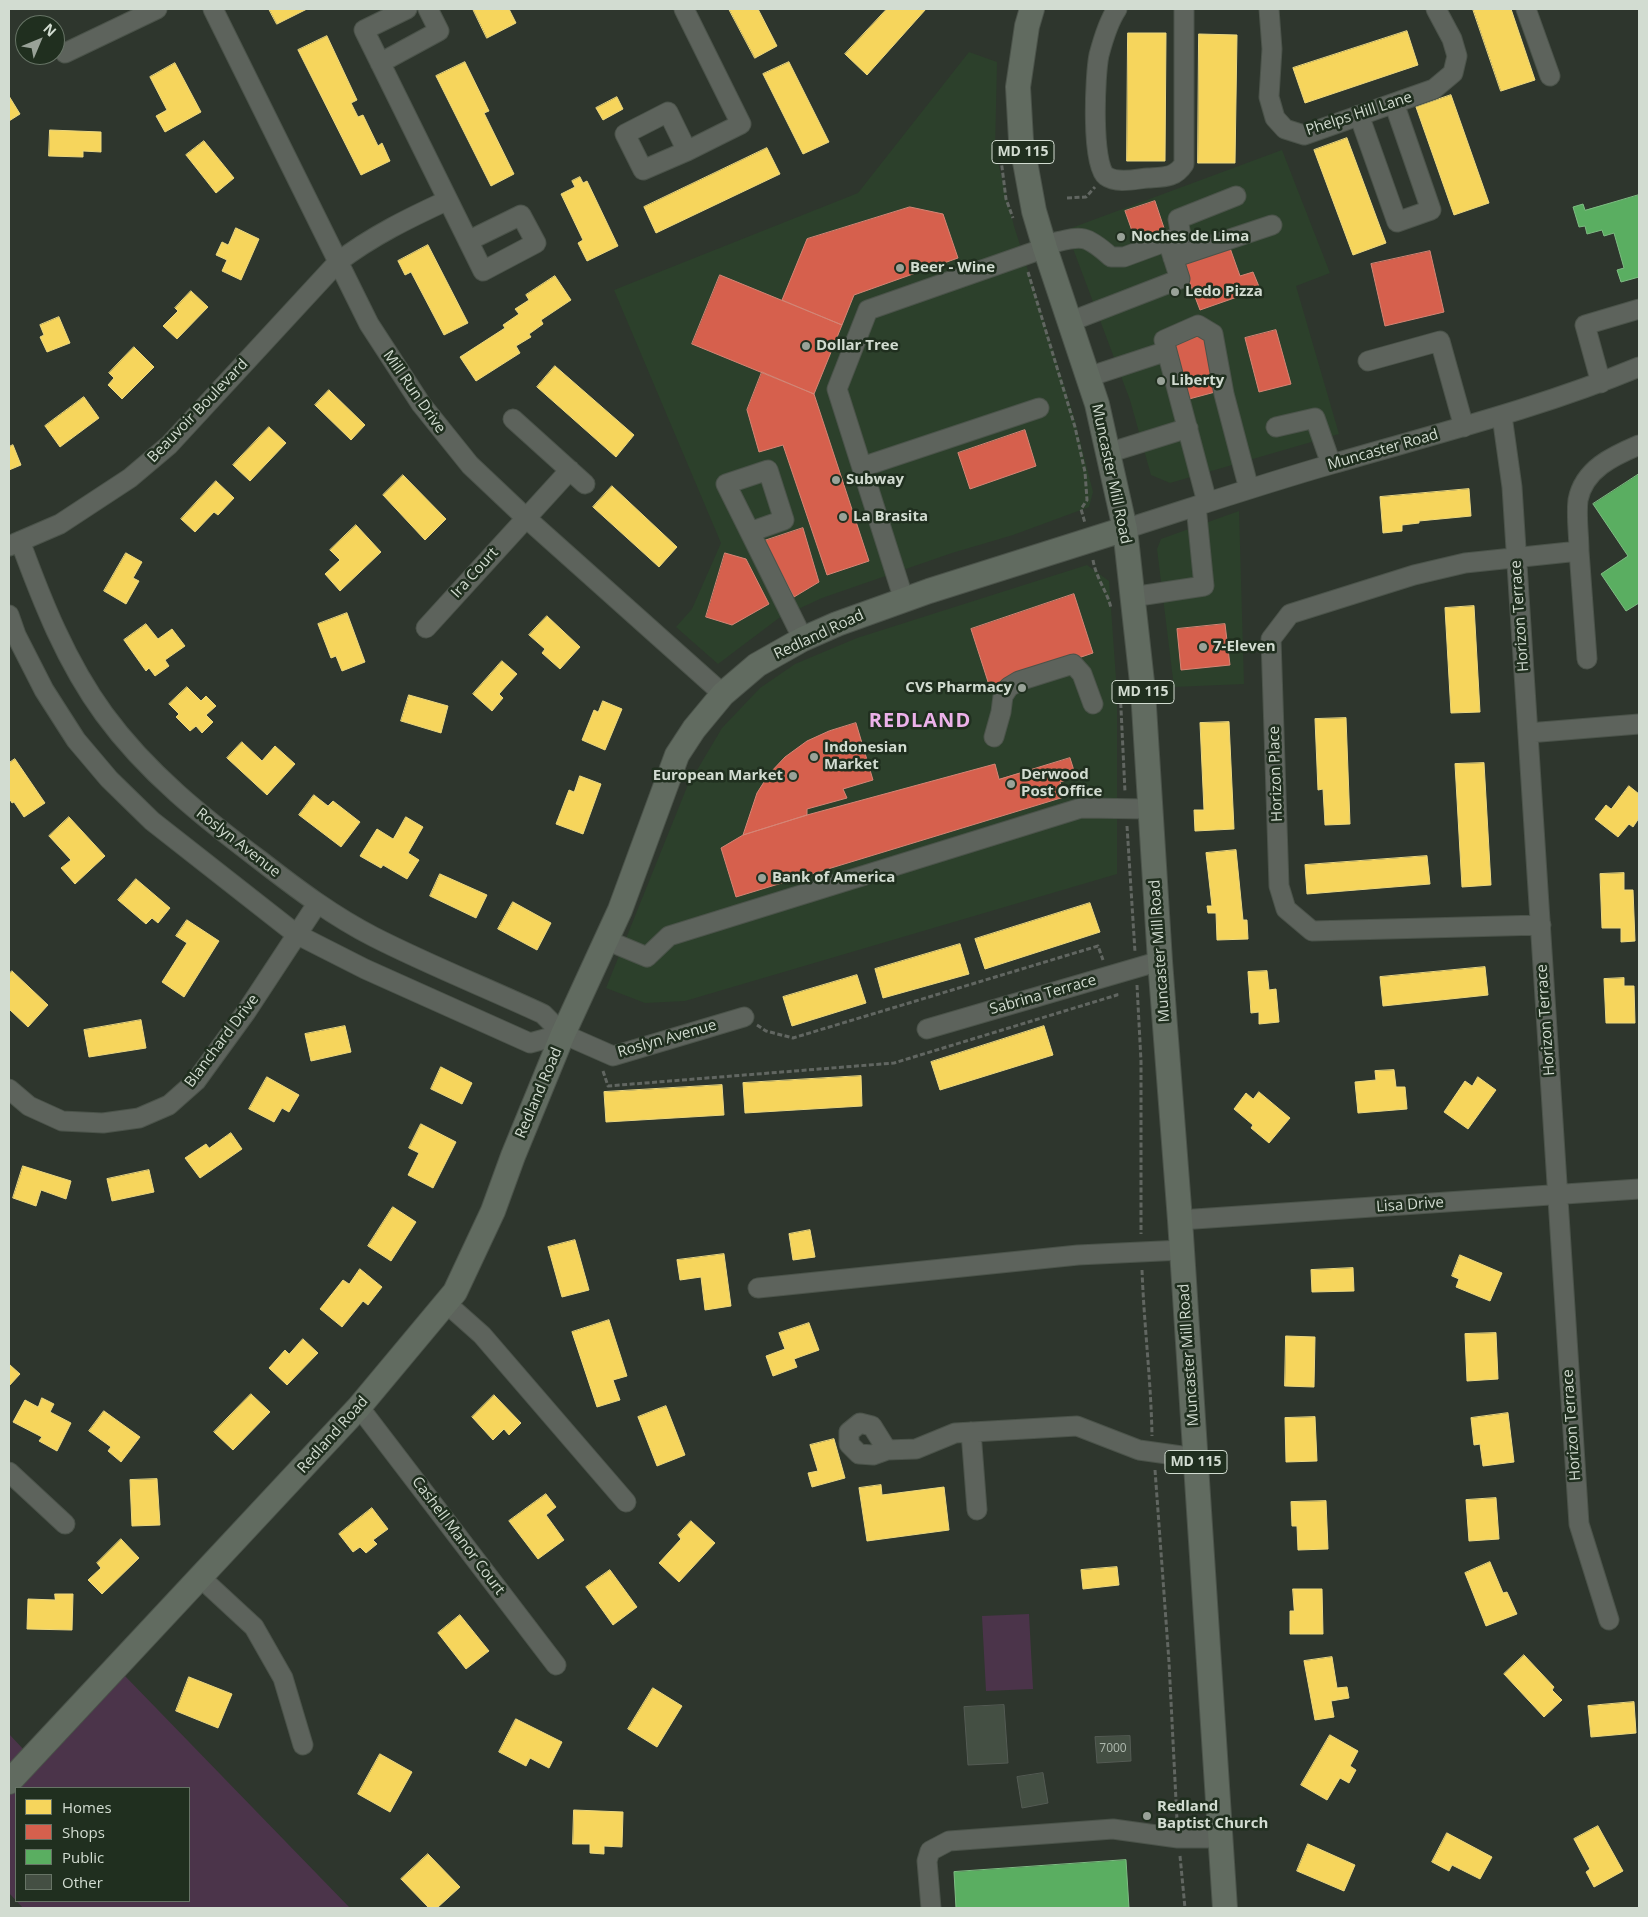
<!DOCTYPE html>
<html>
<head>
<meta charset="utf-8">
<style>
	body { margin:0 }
	#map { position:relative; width:1648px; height:1917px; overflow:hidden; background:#2e362d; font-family:"Open Sans",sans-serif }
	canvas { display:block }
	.frame { position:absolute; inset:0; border:10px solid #d2dcd1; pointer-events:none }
	.legend { position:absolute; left:15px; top:1787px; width:175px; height:115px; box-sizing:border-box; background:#202f1f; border:1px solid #677466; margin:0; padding:6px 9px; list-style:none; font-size:15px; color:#d2dcd1 }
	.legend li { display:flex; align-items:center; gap:10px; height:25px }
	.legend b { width:25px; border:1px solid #677466 }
	.north { position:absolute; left:15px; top:15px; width:50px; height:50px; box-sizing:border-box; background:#202f1f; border:1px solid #677466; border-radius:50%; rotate:45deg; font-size:14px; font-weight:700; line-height:20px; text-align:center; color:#d2dcd1 }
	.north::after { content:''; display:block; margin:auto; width:18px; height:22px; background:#99a298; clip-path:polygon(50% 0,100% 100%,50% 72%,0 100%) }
</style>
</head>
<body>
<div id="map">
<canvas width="1648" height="1917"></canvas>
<div class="frame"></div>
<ul class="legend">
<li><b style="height:14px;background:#f6d55c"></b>Homes</li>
<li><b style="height:14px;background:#d6604d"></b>Shops</li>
<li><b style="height:14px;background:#5aae61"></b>Public</li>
<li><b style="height:14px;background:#444f43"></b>Other</li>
</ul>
<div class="north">N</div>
</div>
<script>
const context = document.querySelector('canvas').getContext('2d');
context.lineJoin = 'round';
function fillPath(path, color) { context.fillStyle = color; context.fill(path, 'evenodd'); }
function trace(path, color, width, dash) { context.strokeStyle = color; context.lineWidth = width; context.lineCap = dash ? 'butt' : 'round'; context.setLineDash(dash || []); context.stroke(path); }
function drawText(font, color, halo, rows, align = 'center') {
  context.font = font + ' "Open Sans",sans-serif'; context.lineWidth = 5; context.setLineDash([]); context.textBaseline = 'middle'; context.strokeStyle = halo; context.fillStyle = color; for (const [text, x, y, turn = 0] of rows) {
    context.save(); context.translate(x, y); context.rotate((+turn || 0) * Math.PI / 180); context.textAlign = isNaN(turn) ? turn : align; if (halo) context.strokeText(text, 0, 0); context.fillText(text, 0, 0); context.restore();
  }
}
fillPath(new Path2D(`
	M969 52 997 62 995 151 1014 226 1074 417 1093 492 1089 507 1013 535 952 553 822 598 779 618 718 664 676 627 692 609 721 543 614 290 858 193Z
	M1282 150 1330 273 1296 286 1339 434 1170 483 1151 475 1130 400 1066 230Z
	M1239 511 1244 684 1174 687 1157 549 1161 539Z
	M1087 565 1109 581 1117 692V874L685 1001 645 1003 606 988 687 787 722 728 760 688 795 664 857 638Z`), '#2c402b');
fillPath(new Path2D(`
	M1029 1614 1033 1689 986 1691 982 1616Z
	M125 1676 350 1908H23L9 1893V1734L40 1767ZM16 1788H189V1901H16Z`), '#4b344a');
const homes = new Path2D(`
	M269 9H307L277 24Z
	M473 9H509L516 23 487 38Z
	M729 9H758L777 46 755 58Z
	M887 9H926L867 75 845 54Z
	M1473 9H1511L1535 80 1501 91Z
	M1407 31 1418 65 1305 103 1293 68Z
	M1128 33H1166L1165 161H1127Z
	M1199 34 1237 35 1235 163H1198Z
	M327 36 357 100 351 103 358 117 363 115 378 146 382 143 390 161 361 175 298 50Z
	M465 62 489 111 484 113 514 174 491 186 436 76Z
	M789 62 829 142 803 154 763 74Z
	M175 63 201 112 165 132 156 116 167 110 150 77Z
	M1451 95 1489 203 1454 215 1416 107Z
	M9 96 20 114 9 121Z
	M617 97 623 109 603 120 596 108Z
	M50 130 101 132V152L83 151V157L49 156Z
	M1347 138 1386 243 1353 255 1314 150Z
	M204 141 234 178 216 193 186 155Z
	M767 148 780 174 656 233 644 207Z
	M580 177 583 183 587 181 618 246 587 261 578 243 583 240 561 194 575 187 572 181Z
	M236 228 259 239 241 280 222 271 227 260 216 255 222 242 228 245Z
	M428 245 468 323 444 335 411 272 405 275 398 261Z
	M555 276 571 300 541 320 543 324 529 334 531 337 516 346 520 353 476 381 460 357 505 328 503 325 519 314 515 309 529 300 526 295Z
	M191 291 208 307 177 339 163 326 178 311 175 308Z
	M59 317 70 343 47 352 40 337 44 335 40 325Z
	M134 347 154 367 122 399 108 385 114 378 109 373Z
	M555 366 634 435 616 457 537 387Z
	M329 390 365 425 351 440 315 405Z
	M84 397 99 418 60 447 45 426Z
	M269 427 286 443 250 481 233 465Z
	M13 445 21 465 9 470V447Z
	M403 475 446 519 425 540 383 495Z
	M216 481 234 498 218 515 214 512 195 532 181 519Z
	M612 486 677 547 659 567 593 507Z
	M1469 489 1471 516 1419 521V523L1402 525V531L1383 533 1380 497Z
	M356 525 381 552 340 591 325 574 340 560 330 550Z
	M126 553 142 562 133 578 139 581 126 604 104 591Z
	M1474 606 1480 712 1451 713 1445 608Z
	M347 613 365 662 342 671 336 656 331 658 318 624Z
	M547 616 580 647 560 669 542 653 545 649 529 635Z
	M146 624 158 639 172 629 185 646 165 660 169 666 155 676 149 668 146 671 124 640Z
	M502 661 517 674 499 694 503 698 492 711 473 694Z
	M187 687 201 701 206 696 216 706 206 715 213 722 202 733 196 726 190 731 176 717 179 714 169 704Z
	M409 695 448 706 441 733 401 721Z
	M603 701 622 709 605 750 582 740 594 710 598 712Z
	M1346 718 1350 824 1325 825 1323 789 1318 790 1315 719Z
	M1229 722 1234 829 1195 831 1194 810H1204L1200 723Z
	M242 742 262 761 275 746 295 764 267 795 227 758Z
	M15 759 45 803 24 817 14 802 12 803 9 798V763Z
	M1484 763 1491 885 1462 887 1455 764Z
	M580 776 601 784 583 834 556 824 569 790 574 792Z
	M1629 786 1639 794V818L1633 827 1629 824 1618 837 1595 819 1606 805 1611 809Z
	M314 795 328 806 333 801 360 822 341 847 299 815Z
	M69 817 105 856 75 884 61 868 71 860 49 836Z
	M406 817 423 827 408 853 419 860 407 879 383 865 381 868 360 856 377 829 393 839Z
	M1236 850 1243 920H1247L1248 939 1217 940 1216 913H1208L1207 906H1212L1206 853Z
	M1427 856 1430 884 1307 894 1305 865Z
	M1624 873V890H1633L1635 941 1621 942V928H1602L1600 874Z
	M440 874 487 895 476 918 430 896Z
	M136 879 170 908 158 923 152 918 146 924 118 900Z
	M513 902 551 923 537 950 498 929Z
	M1090 903 1100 932 985 969 975 939Z
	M187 920 219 941 184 997 162 982 187 943 176 936Z
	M960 944 969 974 883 998 875 969Z
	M1485 967 1488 995 1383 1006 1380 977Z
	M12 971 48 1005 28 1027 9 1009V974Z
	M1267 971 1269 990 1276 989 1279 1022 1259 1024V1012L1251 1013 1248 972Z
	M857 975 866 1003 792 1026 783 997Z
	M1624 978V986H1634L1635 1023H1606L1604 979Z
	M141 1020 146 1048 89 1057 84 1030Z
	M345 1026 351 1052 311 1061 305 1034Z
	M1044 1026 1053 1055 940 1090 931 1062Z
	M441 1067 472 1083 462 1104 431 1089Z
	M1394 1070 1396 1087H1405L1407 1109 1358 1113 1355 1082 1376 1080 1375 1071Z
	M861 1076 862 1106 745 1113 743 1083Z
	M267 1077 299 1095 289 1112 282 1108 274 1122 249 1109Z
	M1478 1077 1496 1090 1468 1129 1444 1112 1465 1081 1472 1086Z
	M722 1085 724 1115 606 1122 604 1092Z
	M1259 1092 1290 1118 1269 1143 1251 1128 1253 1125 1234 1109 1246 1093 1253 1099Z
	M421 1124 456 1142 433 1188 408 1175 419 1153 409 1148Z
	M231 1133 242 1149 200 1178 185 1158 206 1144 209 1148Z
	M23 1166 71 1181 66 1199 41 1190 36 1206 13 1198Z
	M149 1170 154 1192 112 1201 107 1179Z
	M393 1207 416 1222 391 1261 368 1246Z
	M810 1230 815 1257 793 1260 789 1234Z
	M575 1240 589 1290 562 1297 548 1247Z
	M724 1254 731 1306 705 1310 701 1277 680 1280 677 1260Z
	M1460 1255 1502 1273 1490 1301 1456 1287 1459 1279 1452 1276Z
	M1353 1268 1354 1291 1312 1292 1311 1270Z
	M360 1269 382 1287 368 1305 363 1301 342 1327 320 1309 343 1280 349 1284Z
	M609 1320 627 1376 613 1380 620 1400 597 1407 572 1332Z
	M809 1323 819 1350 794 1359 797 1367 773 1376 766 1356 785 1349 779 1333Z
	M1496 1333 1498 1379 1467 1381 1465 1334Z
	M1286 1336 1315 1337 1314 1387 1285 1386Z
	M303 1339 318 1353 287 1385 269 1368 285 1350 289 1354Z
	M10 1365 20 1374 9 1386V1366Z
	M251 1394 270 1412 233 1450 214 1432Z
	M494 1395 521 1423 509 1435 504 1429 493 1440 472 1417Z
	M42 1398 54 1404 50 1412 71 1423 57 1451 39 1441 42 1437 13 1422 25 1400 38 1407Z
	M666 1406 685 1455 657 1466 638 1417Z
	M104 1411 140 1437 121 1462 108 1451 111 1447 89 1431Z
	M1508 1413 1514 1462 1483 1466 1480 1444 1474 1445 1471 1418Z
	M1315 1417 1317 1461 1286 1462 1285 1418Z
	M834 1439 845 1478 812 1487 808 1473 818 1471 810 1445Z
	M157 1479 160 1525 132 1526 130 1480Z
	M881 1485 882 1495 944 1487 949 1530 867 1541 859 1488Z
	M546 1494 556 1507 546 1515 564 1540 538 1559 509 1521Z
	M1496 1498 1499 1539 1469 1541 1466 1500Z
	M1326 1501 1328 1549 1298 1550 1297 1526H1292L1291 1502Z
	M372 1508 388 1529 373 1540 377 1544 366 1553 360 1547 353 1552 339 1534Z
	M691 1521 715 1543 679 1582 659 1563 681 1539 678 1535Z
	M121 1539 139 1558 102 1594 88 1580 101 1568 97 1563Z
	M1490 1562 1503 1593 1507 1592 1517 1614 1486 1626 1465 1573Z
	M1117 1567 1119 1585 1083 1589 1081 1570Z
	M610 1570 637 1607 613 1625 586 1587Z
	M1293 1589H1322L1323 1634H1290V1611H1294Z
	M55 1594H73L72 1630 27 1629 28 1599 55 1600Z
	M460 1615 489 1651 466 1669 438 1633Z
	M1524 1655 1554 1687 1552 1690 1562 1700 1544 1717 1504 1674Z
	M1332 1657 1337 1688 1347 1687 1349 1698 1331 1701 1334 1717 1315 1720 1304 1661Z
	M189 1677 232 1694 218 1728 176 1711Z
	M653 1688 682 1706 657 1747 628 1729Z
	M1634 1702 1636 1733 1591 1737 1588 1706Z
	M516 1719 562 1742 549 1768 530 1758 526 1766 499 1752Z
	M1330 1735 1358 1751 1350 1766 1356 1770 1349 1783 1340 1778 1327 1800 1301 1785Z
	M380 1754 412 1772 390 1812 358 1794Z
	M574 1810 623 1812 622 1847 604 1846V1854L590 1853V1844H573Z
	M1598 1826 1623 1871 1594 1887 1586 1872 1590 1869 1574 1839Z
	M1447 1833 1492 1857 1480 1879 1452 1865 1449 1871 1432 1862Z
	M1308 1844 1355 1865 1344 1891 1297 1871Z
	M428 1854 460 1887 437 1908H429L401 1879Z`);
fillPath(homes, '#f6d55c');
trace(homes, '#ebd77f', 1);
const shops = new Path2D(`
	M1155 201 1166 234 1137 245 1125 211Z
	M910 207 943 214 958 258 854 295 842 325 782 300 807 239Z
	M1230 248 1240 276 1253 272 1260 289 1200 310 1183 265Z
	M1430 251 1444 312 1385 326 1371 264Z
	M720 275 842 325 814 394 692 344Z
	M1276 330 1291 384 1259 392 1245 338Z
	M1203 335 1219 391 1189 399 1173 343Z
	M762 372 814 394 869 561 827 575 783 445 759 452 747 410Z
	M1025 430 1036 466 970 489 958 453Z
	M803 528 819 582 794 597 764 541Z
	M725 553 746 559 769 604 732 625 706 617Z
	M1074 594 1093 653 990 688 971 629Z
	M1225 624 1230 665 1181 670 1177 629Z
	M856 723 873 780 843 789 847 798 807 809V815L743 835 757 793 769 774 785 757 807 741 829 731Z
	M1070 758 1076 777 1060 782 1064 797 736 897 721 848 743 835 807 815 995 764 999 779Z`);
fillPath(shops, '#d6604d');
trace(shops, '#d58575', 1);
const public = new Path2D(`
	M1639 195V277L1621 282 1617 270 1624 268 1614 233 1604 236 1602 230 1587 234 1585 226 1579 227 1573 207 1583 204 1585 210Z
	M1639 474V603L1626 611 1601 574 1628 556 1593 504Z
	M1126 1860 1129 1908H956L954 1872Z`);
fillPath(public, '#5aae61');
trace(public, '#7ebc83', 1);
const building = new Path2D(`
	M1004 1705 1008 1763 968 1765 964 1707Z
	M1130 1736 1131 1761 1097 1763 1095 1737Z
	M1043 1773 1048 1803 1022 1808 1017 1777Z`);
fillPath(building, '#444f43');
trace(building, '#545b54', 1);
const minor = new Path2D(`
	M213 9 369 324 421 404 470 465 525 517 723 694
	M407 9 364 30 483 271 536 243 521 215 468 241
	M684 9 741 124 687 151 643 170 625 134 668 112 687 151
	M1117 9C1108 22 1103 40 1099 55 1095 74 1091 165 1106 176 1117 184 1136 179 1148 178 1164 177 1175 178 1184 164V9
	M1269 9 1272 49 1269 97 1275 118 1285 129 1304 135 1434 89 1453 73 1457 56 1452 39 1436 9
	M1526 9 1550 76
	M65 53 157 9
	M380 63 439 31 428 9
	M1359 115 1397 222 1431 210 1394 103
	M1044 245C1080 237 1082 231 1111 257H1124L1181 236 1178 219 1236 196
	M1173 258 1272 225
	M1069 322 1180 279 1171 251 1181 236
	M1368 361 1440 341 1464 427
	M1088 377 1167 351
	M1601 383 1585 325 1639 309
	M1502 416 1512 487 1579 1524 1609 1620
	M513 419 585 484
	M1276 427 1315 418 1331 464
	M1108 453 1188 428
	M862 467 1039 408
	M1207 502 1164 340 1198 325 1213 334 1224 394 1249 489
	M1125 529C1194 507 1262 484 1332 464 1435 434 1540 408 1639 367
	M750 532 784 520 768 470 726 484 803 639
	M20 541C42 601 66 662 104 714 147 773 204 818 261 861 297 889 333 916 374 937 429 965 487 988 543 1014L563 1034 613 1056 744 1017
	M9 546 60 524 130 478 169 445 338 262C372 236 409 218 448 200
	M1579 551 1587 659
	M1132 597 1204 586 1196 506
	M904 600 837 389 868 310 1045 248
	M9 615 16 635 44 690 76 740 109 779 152 821 296 934 365 969 530 1043 563 1034
	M426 628 570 470
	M1528 733 1639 724
	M994 737 1001 712 1003 696 1009 687 1019 681 1073 664 1082 674 1093 704
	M1541 925 1312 931 1286 909 1279 886 1271 639 1290 614 1414 575 1465 563 1579 551C1579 535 1576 516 1578 500 1584 469 1613 456 1639 445
	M606 940 647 957 669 936 1081 808 1150 809
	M927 1029 1160 961
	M9 1089 29 1106 62 1121 103 1123 139 1118 169 1105 196 1081 246 1012 317 904
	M1180 1220 1639 1189
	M758 1288 1078 1255 1182 1250
	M446 1303 482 1335 626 1502
	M359 1407 556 1665
	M971 1432 977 1510
	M887 1450 872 1426 860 1423 849 1432V1444L859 1454 873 1455 887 1450 916 1449 955 1433 1077 1426 1139 1450 1196 1458
	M9 1472 65 1524
	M201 1578 254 1627 283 1678 303 1745
	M931 1908 927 1861 930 1851 949 1841 1113 1829 1178 1838H1220`);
const major = new Path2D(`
	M1032 9 1027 26 1018 87 1021 140 1034 211 1045 248 1097 404 1125 529 1143 691 1160 961 1180 1220 1225 1908
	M9 1782 359 1407 455 1292 493 1211 513 1156 563 1034 620 910 677 755 694 729 723 694 757 665 803 639 837 624 929 591 1125 529`);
trace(minor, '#4b534a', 21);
trace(major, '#4b534a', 26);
trace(new Path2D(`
	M999 143 1006 199 1013 218
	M1067 198 1086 197 1095 187
	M1028 272 1075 427 1085 472 1087 500 1081 509 1085 523
	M1093 560C1096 578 1107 591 1111 608
	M1120 688 1125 792
	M1127 826 1135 952
	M1137 985 1141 1061V1234
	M757 1025 766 1031 793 1038 1098 946 1103 960
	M603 1071 608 1086 894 1063 1117 995 1116 991
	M1142 1270C1144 1325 1151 1380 1152 1436
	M1155 1470 1169 1662 1177 1820
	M1180 1856 1185 1908`), '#616661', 3, [5, 2.5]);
trace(minor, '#5d635c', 19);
trace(major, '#616b60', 24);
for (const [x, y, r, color] of [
	[1121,237,5,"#99a298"],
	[900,268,5,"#99a298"],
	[1175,292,5,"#99a298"],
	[806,346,5,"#99a298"],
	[1161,381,5,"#99a298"],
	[836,480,5,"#99a298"],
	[843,517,5,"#99a298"],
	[1203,647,5,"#99a298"],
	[1022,688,5,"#99a298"],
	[814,757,5,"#99a298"],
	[793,776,5,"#99a298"],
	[1011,784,5,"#99a298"],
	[762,878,5,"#99a298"],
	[1147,1816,5,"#99a298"]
]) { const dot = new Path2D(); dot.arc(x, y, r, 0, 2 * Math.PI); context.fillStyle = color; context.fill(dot); trace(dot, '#202f1f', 2); }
drawText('12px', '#aeb9ae', null, [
	["7000",1113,1749]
]);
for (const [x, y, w] of [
	[1023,152,62],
	[1143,692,62],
	[1196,1462,62]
]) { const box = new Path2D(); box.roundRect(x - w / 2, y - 11.5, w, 23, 4); context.fillStyle = '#202f1f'; context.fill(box); trace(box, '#d2dcd1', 1); }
drawText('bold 14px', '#d2dcd1', null, [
	["MD 115",1023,152],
	["MD 115",1143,692],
	["MD 115",1196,1462]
]);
drawText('15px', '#d2dcd1', '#202f1f', [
	["Phelps Hill Lane",1359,114,-18],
	["Mill Run Drive",414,392,55],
	["Beauvoir Boulevard",198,411,-46],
	["Muncaster Road",1383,450,-16],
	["Muncaster Mill Road",1111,474,78],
	["Ira Court",475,573,-48],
	["Horizon Terrace",1520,616,-94],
	["Redland Road",819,635,-25],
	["Horizon Place",1276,774,-92],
	["Roslyn Avenue",238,843,38],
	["Muncaster Mill Road",1160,951,-94],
	["Sabrina Terrace",1043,995,-16],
	["Horizon Terrace",1546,1020,-94],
	["Roslyn Avenue",667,1039,-16],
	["Blanchard Drive",222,1041,-53],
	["Redland Road",539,1093,-67],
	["Lisa Drive",1410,1205,-4],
	["Muncaster Mill Road",1189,1355,-94],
	["Horizon Terrace",1572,1425,-94],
	["Redland Road",333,1435,-48],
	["Cashell Manor Court",458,1536,53]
]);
drawText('bold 15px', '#d2dcd1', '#202f1f', [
	["Noches de Lima",1131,237],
	["Beer - Wine",910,268],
	["Ledo Pizza",1185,292],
	["Dollar Tree",816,346],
	["Liberty",1171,381],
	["Subway",846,480],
	["La Brasita",853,517],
	["7-Eleven",1213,647],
	["CVS Pharmacy",1012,688,"right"],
	["Indonesian",824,748],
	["Market",824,765],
	["Derwood",1021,775],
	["Post Office",1021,792],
	["European Market",783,776,"right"],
	["Bank of America",772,878],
	["Redland",1157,1807],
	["Baptist Church",1157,1824]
], 'left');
context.letterSpacing = '1px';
drawText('bold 20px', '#ecb1e9', '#202f1f', [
	["REDLAND",920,721]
]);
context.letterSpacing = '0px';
</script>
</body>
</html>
